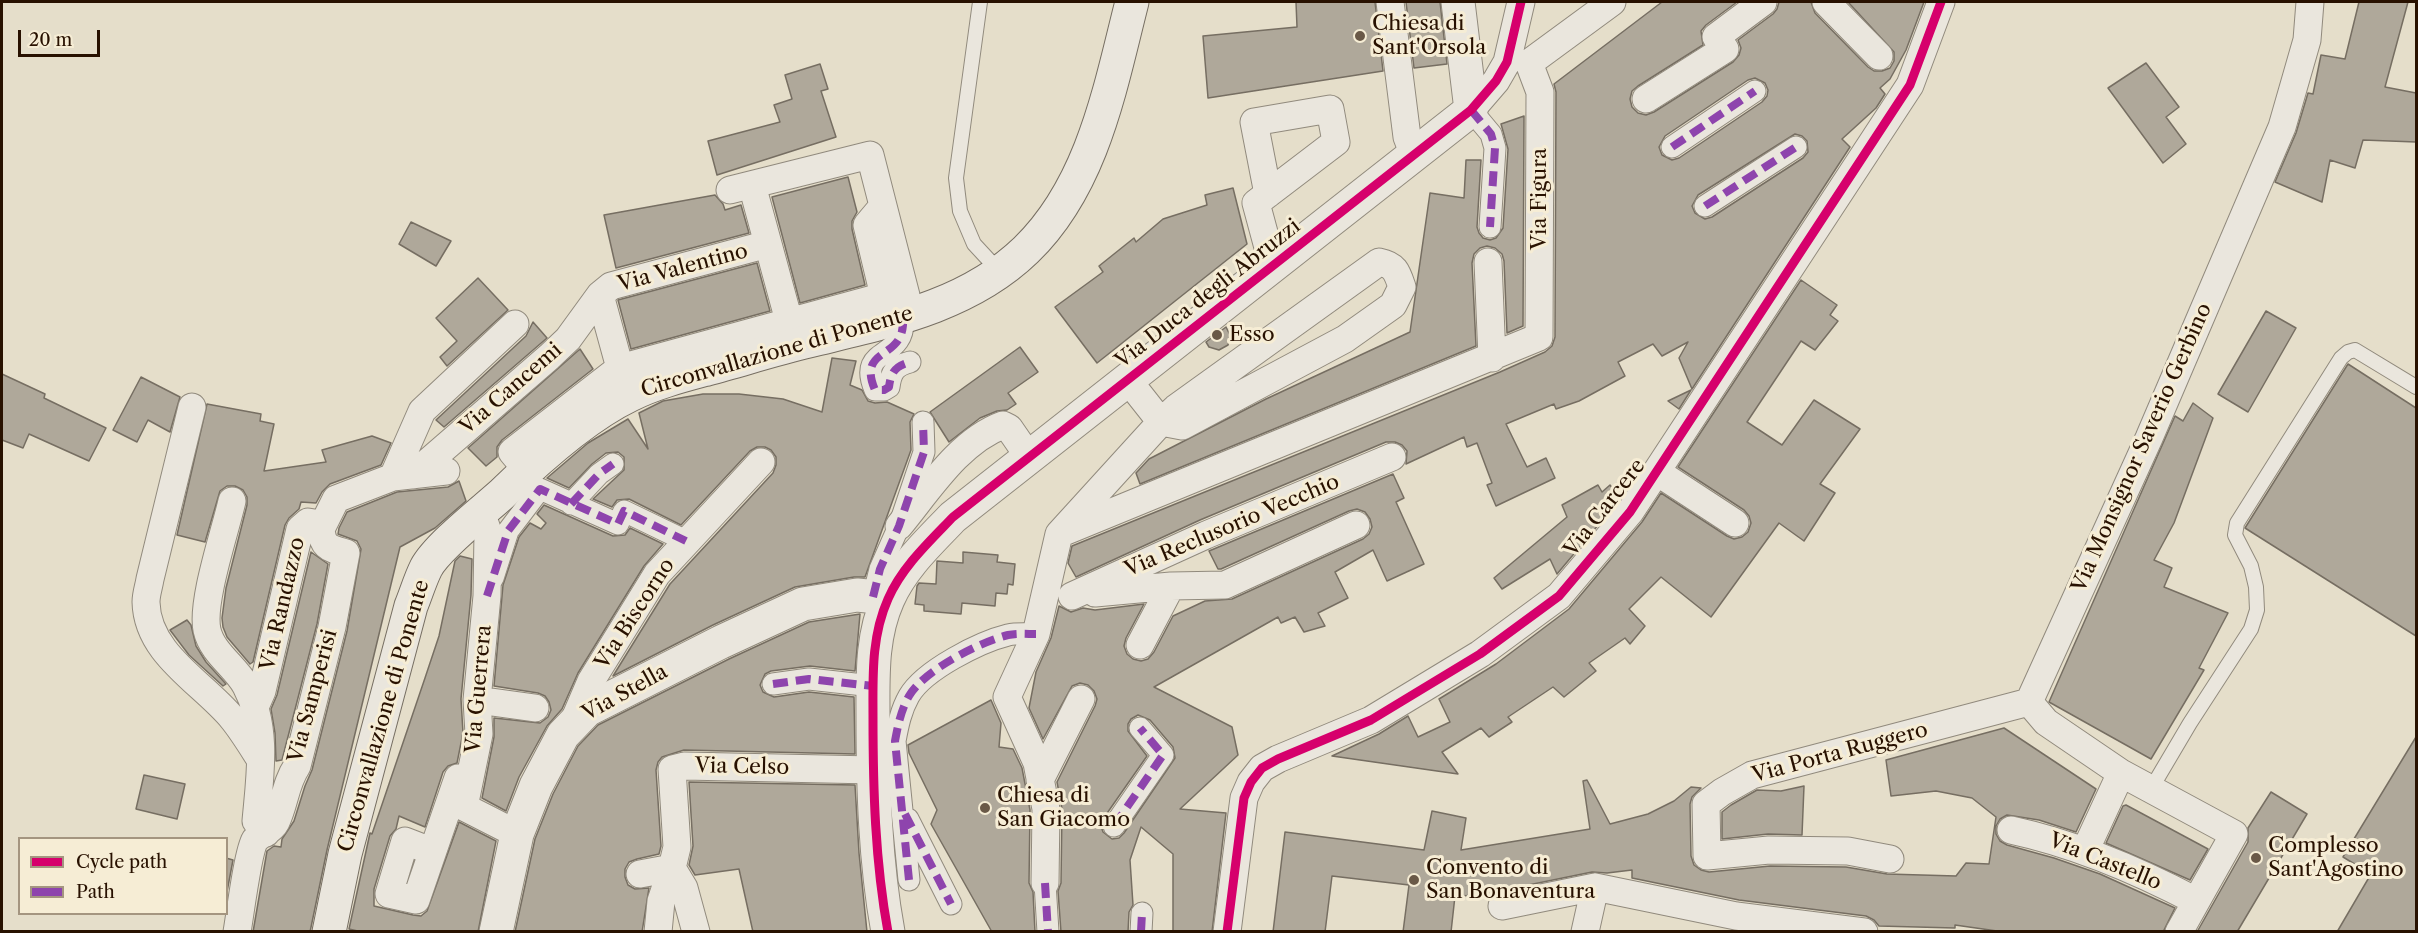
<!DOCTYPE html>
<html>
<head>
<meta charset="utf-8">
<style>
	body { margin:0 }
	#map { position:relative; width:2418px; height:933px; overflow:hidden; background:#e5deca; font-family:"Libre Caslon Text",serif }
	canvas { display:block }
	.frame { position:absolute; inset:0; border:3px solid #281100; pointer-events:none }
	.legend { position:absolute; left:18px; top:837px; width:210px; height:78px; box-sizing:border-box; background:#f6edd5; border:2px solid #a49580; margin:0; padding:8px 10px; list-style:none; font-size:18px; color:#281100 }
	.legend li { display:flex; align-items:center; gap:12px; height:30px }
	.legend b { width:30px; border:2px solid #a49580 }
	.scale { position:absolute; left:18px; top:30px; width:82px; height:27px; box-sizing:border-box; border:3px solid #281100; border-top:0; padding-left:8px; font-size:18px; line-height:21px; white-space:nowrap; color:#281100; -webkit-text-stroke:4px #f6edd5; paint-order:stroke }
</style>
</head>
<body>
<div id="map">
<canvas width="2418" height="933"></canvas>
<div class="frame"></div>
<ul class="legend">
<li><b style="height:8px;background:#d6006c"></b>Cycle path</li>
<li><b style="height:8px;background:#8e44ad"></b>Path</li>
</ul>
<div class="scale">20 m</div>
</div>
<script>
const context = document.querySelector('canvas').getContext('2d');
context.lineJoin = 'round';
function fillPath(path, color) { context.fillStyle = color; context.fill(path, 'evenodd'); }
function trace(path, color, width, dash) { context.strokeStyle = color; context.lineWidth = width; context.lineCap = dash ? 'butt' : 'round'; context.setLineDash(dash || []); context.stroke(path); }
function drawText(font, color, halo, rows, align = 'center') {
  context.font = font + ' "Libre Caslon Text",serif'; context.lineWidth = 6; context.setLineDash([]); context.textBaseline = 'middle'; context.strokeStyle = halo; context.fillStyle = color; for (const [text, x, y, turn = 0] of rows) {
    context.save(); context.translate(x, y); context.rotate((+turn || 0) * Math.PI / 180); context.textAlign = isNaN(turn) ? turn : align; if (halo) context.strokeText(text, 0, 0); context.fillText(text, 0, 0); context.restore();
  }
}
const building = new Path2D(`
	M1296 2H1375L1383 71 1208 98 1203 36 1297 27Z
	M1406 2H1440L1447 64 1414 68Z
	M1662 2H1737L1706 25 1701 31 1703 45 1638 86 1632 91 1630 99 1632 107 1638 113 1646 115 1654 112 1733 62 1739 55 1741 48 1738 40 1773 14 1777 9 1779 2H1811L1815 13 1868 67 1874 71H1882L1890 68 1894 61V52L1848 2H1924L1906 50 1890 79 1880 88 1885 94 1876 108 1842 139 1850 147 1692 389 1679 358 1688 342 1662 356 1653 344 1618 362 1625 376 1579 401 1556 409 1554 404 1506 424 1527 467 1546 458 1555 478 1496 506 1487 485 1492 483 1477 443 1467 447 1464 437 1406 464 1407 451 1402 445 1395 442H1386L1200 520 1076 577 1068 563 1072 546 1500 372 1545 352 1552 346 1555 337 1556 92 1554 84ZM1755 78 1765 83 1768 90 1767 96 1762 102 1679 158 1672 160 1662 155 1659 147 1665 136 1748 80ZM1795 134 1802 136 1807 141 1808 152 1803 158 1712 217 1705 219 1695 213 1692 206 1698 195Z
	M2359 2H2408L2385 87 2416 93V142L2363 140 2355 168 2330 160 2322 202 2275 182 2296 133 2308 93 2313 94 2321 55 2345 59Z
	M2146 63 2179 107 2166 117 2186 144 2163 163 2108 88Z
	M820 64 828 89 821 91 836 137 717 175 708 141 780 122 774 105 792 99 785 75Z
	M1524 116 1523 326 1507 333 1504 261 1502 254 1495 248 1487 246 1480 248 1474 254 1472 263 1476 346 1140 484 1136 473 1149 459 1266 399 1410 332 1430 193 1464 198 1466 160H1481L1477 227 1479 233 1483 238 1490 240 1496 238 1503 228 1508 149 1501 124Z
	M848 177 857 212 852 221V229L865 285 800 303 772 197Z
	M1233 188 1247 244 1097 363 1055 307 1103 272 1099 266 1134 238 1136 242 1163 219 1207 205 1205 195Z
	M715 195 723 204 725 210 741 205 749 233 616 268 604 215Z
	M411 222 451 241 436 266 399 244Z
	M757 263 770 311 631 349 618 300Z
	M478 278 508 310 447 366 440 357 457 341 436 318Z
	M1801 280 1837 305 1830 315 1838 321 1815 350 1801 341 1747 422 1782 445 1814 400 1860 429 1820 484 1835 493 1804 541 1779 523 1711 617 1661 577 1629 609 1645 626 1630 644 1625 638 1589 663 1596 671 1564 697 1553 687 1508 717 1512 722 1489 737 1481 728 1442 752 1458 774 1332 756 1379 734 1408 716 1418 737 1450 722 1439 699 1496 664 1569 609 1642 522 1661 493 1727 536 1734 539 1742 537 1748 532 1751 523 1749 516 1744 510 1678 467Z
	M2266 311 2296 328 2248 412 2218 394Z
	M533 322 547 338 444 427 436 420 526 336Z
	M1226 327 1230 335 1228 345 1219 350 1209 347 1206 342Z
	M1020 347 1038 372 1008 393 1016 404 1007 410 997 411 980 418 949 442 930 412Z
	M580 349 593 369 502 440 497 447V457L486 466 468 448Z
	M832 358 856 361 850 385 862 390 868 401 875 403 887 402 914 414 910 422 911 450 865 577H854L795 587 713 625 613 676 670 584 773 473 776 465V457L771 450 765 447H757L750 451 681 525 629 499 617 500 612 507 593 499 624 470V457L618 452 606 453 592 464 569 488 547 478 588 443 628 419 648 449 639 413 663 401 703 394H739L783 399 822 412Z
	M2348 364 2416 408V636L2245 528Z
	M2 374 45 394 44 398 106 428 89 461 29 434 23 448 2 440Z
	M141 377 180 397 170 432 148 420 137 442 113 430Z
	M1691 390 1679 409 1668 401Z
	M2193 403 2213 418 2174 523 2154 560 2172 568 2164 587 2228 613 2199 668 2204 670 2151 759 2049 702 2175 416 2183 421Z
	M207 404 261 414 260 421 274 424 264 471 326 462 322 450 372 436 391 443 381 465 330 484 322 492 316 503 301 502 299 509 289 518 285 525 253 662 250 664 227 637 223 627 222 618 226 588 247 505V497L243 490 235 486H227L220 491 205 542 177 535Z
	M1393 474 1404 498 1396 502 1424 564 1387 581 1373 550 1335 572 1348 598 1318 613 1325 626 1304 632 1295 617 1281 623 1278 617 1154 687 1232 727 1238 755 1180 809 1226 813 1212 932H1173V854L1141 827 1130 860 1133 905 1129 912 1128 932H1061L1058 891 1061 883 1062 809 1057 782 1095 706 1097 699 1094 691 1088 685 1080 683 1072 686 1043 739 1029 708 1036 672 1051 638 1059 606 1071 612 1083 608 1095 610 1144 604 1126 638 1124 646 1127 654 1133 659 1141 661 1148 659 1154 652 1173 616 1205 601 1232 599 1363 539 1369 534 1372 527 1370 519 1365 512 1357 509 1349 511 1221 569H1218L1209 551ZM1138 715 1150 720 1173 747 1175 758 1124 833 1119 838 1112 839 1103 832 1101 826 1103 819 1147 756 1128 731V724L1131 719Z
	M459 481 466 501 435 528 400 547 327 850 310 932H253L267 851 274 846 281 847 282 839 294 821 305 786 312 770 347 631 361 549 357 541 338 534 339 528 347 512 397 492 448 487Z
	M1598 485 1602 492 1610 485 1620 499 1557 574 1550 559 1502 589 1494 578 1567 517 1562 505Z
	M544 505 613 536 625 535 630 528 663 544 644 566 578 673 562 709 547 726 519 777 506 811 482 798 494 737V718L540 723 548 717 551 710 549 702 545 696 538 693 494 686 503 585 519 537 530 523 541 529 546 523 537 514Z
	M311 552 328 564 317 624 282 760 276 761 275 733 271 709 277 695Z
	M963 552 998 555 997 562 1015 564 1013 585 1008 584 1007 594 996 593 995 606 962 603 961 614 924 611V605L915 604 917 586 919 583 936 584 937 561 963 563Z
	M460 556 472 559 471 595 461 699 463 733 457 763 448 766 443 772 425 827 399 816 396 829 390 836 374 889V906L413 915 421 916 427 911 459 822 496 841 478 932H362L349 929 370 833 372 834 425 678 439 636 455 561Z
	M860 614 855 671 810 666 771 671 765 674 760 685 763 692 774 697 809 692 854 697 855 754 684 750 662 757 658 762 656 770 661 846 659 854 637 859 629 862 625 869V877L628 885 635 889 649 888 642 932H515L535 839 553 794 578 746 598 725 729 659 809 622Z
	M187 620 191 625 196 646 206 662 226 684 223 686 189 655 170 630Z
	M991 700 1001 723 999 747 1013 749 1022 768 1030 810 1029 883 1033 892 1035 932H992L931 824 937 810 909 753 908 745Z
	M2004 728 2096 789 2076 832 2039 820 2007 815 2000 819 1996 826V834L2000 841 2007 845 2054 858 2100 874 2175 908 2163 932H2004L1955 925V928L1879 926 1874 920 1866 916 1739 900 1632 878V870L1607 873 1592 872 1499 891 1491 895 1455 896 1451 932H1403L1409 885 1332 876 1325 932H1273L1285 832 1424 850 1432 811 1466 818 1461 850 1590 829 1583 781 1587 780 1610 824 1648 814 1674 801 1691 787 1701 788 1692 797 1690 804 1691 856 1694 865 1701 870 1709 872 1770 866 1846 867 1887 874 1956 876 1966 863 1989 864 1996 817 1972 798 1936 791 1891 796 1886 760Z
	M2416 737V932H2337L2371 874 2343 857Z
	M144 775 185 784 177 819 136 809Z
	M689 782 855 785 859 853 867 932H753L739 869 695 875 689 865 693 846Z
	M1804 786 1802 835 1768 834 1722 839V812L1731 805 1757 790 1781 791Z
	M2271 792 2307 814 2237 932H2197L2248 842V828Z
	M2126 805 2208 849 2190 880 2106 843 2123 806Z
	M226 858 233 860 226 897Z`);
fillPath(building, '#afa89a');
trace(building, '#766e62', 1.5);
const service = new Path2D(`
	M980 2 956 178 960 211 974 244 999 271
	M2151 789 2190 723 2251 629 2257 610 2256 587 2251 566 2235 535 2237 523 2341 358 2348 352 2355 350 2416 387`);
const pedestrian = new Path2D(`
	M1471 110 1491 134 1495 148 1490 227
	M1672 147 1755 91
	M1705 206 1796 147
	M903 318C906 362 856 345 875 390H884L889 387C891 372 895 366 910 362
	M571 504 599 474 613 464
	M493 578 508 531 540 489 618 524 624 511 686 541
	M873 597 880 569 899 526 924 452 923 422
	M773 684 809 679 873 686
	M908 819 951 904
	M1114 826 1163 755 1140 728
	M909 880 895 741C898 725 901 710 909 696 924 670 980 642 1008 635 1017 633 1027 634 1036 634
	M1045 883 1048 932
	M1141 932 1142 913`);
const minor = new Path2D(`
	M1390 2 1407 137 1414 155
	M1826 2 1879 56
	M1529 63 1612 2
	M1646 99 1725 49 1716 37 1763 2
	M1471 110 1496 81 1507 62 1521 2
	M752 185 789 321
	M730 190 870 155 911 315
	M1268 194 1254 122 1330 109 1336 142 1256 203 1273 266
	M1488 262 1492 358
	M600 295 620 368
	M192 407 150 579C149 586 146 594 146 602 147 654 202 682 232 718 242 730 251 745 260 759
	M527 470 512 452 620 368 884 296 867 225 883 206
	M1657 472 1735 523
	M413 475 549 357 568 339 600 295 611 286 768 244
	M393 477 422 411 515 324
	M232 501C225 532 201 602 207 630 212 653 236 667 246 686 268 727 260 776 256 821L266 833
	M481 512 488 532 487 596 477 700 479 734 464 807 517 834
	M899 526C928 491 959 441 1003 425L1009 428 1029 457
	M321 529 336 499 393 477 446 471
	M1066 531 1539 337 1540 92 1529 63
	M1095 593 1171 586 1225 585 1356 525
	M1072 596 1206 535 1392 457
	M1140 645 1171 586
	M477 700 535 708
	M573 723 591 681 657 574 761 462
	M2121 773 2234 834 2179 932
	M1040 780 1081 699
	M2011 830C2076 844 2137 870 2196 901
	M431 851 405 841 389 894 416 900 458 778
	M2085 851 2121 773 2046 722 2029 702 2149 438 2282 127 2307 40 2310 2
	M1890 859 1848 851 1769 850 1707 856 1706 804 1722 792 1752 775 2029 702
	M640 874 672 868 661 901 658 932
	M1045 883 1046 809 1037 763 1007 697 1036 634 1059 534 1161 422 1176 408 1379 262C1395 265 1397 272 1402 287L1393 305 1345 339 1182 426 1161 422 1127 379
	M1502 906 1595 887 1736 916 1864 932
	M237 932C240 915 248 851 255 840 261 833 271 832 276 822 285 803 285 784 297 766L332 627 346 553C329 548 323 548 321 529L314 523 308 522 300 529 262 691 255 707
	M696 932 684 888 672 868 677 847 672 769 684 766 873 770
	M1227 932 1244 798 1251 782 1262 768 1278 759 1371 720 1480 654 1559 596 1630 512 1910 85 1941 2
	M1585 932 1595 887`);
const tertiary = new Path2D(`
	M496 932 517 834 536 786 563 735 587 710 721 642 803 604 857 595 888 598
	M888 932C875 861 873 788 873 717 873 677 871 637 888 599 902 567 929 542 953 517L1471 110 1458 2`);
const secondary = new Path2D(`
	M329 932 345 854 411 606C416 594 420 580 426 568 437 547 482 512 502 494 537 460 586 416 630 395 654 383 681 376 707 369 741 360 775 349 809 341 886 322 967 307 1026 250 1093 185 1110 88 1132 2`);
trace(service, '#918a7d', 16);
trace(pedestrian, '#918a7d', 23);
trace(minor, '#918a7d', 29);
trace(tertiary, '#918a7d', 35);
trace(secondary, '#766e62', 35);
trace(service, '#eae6dd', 14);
trace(pedestrian, '#eae6dd', 21);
trace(minor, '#eae6dd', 27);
trace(tertiary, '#eae6dd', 33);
trace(secondary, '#eae6dd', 33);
trace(new Path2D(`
	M1471 110 1491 134 1495 148 1490 227
	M1672 147 1755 91
	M1705 206 1796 147
	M903 318C906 362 856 345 875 390H884L889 387C891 372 895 366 910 362
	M571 504 599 474 613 464
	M487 596 508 531 540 489 618 524 624 511 686 541
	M873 597 880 569 899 526 924 452 923 422
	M773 684 809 679 873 686
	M905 814 951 904
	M1114 826 1163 755 1140 728
	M909 880 895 741C898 725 901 710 909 696 924 670 980 642 1008 635 1017 633 1027 634 1036 634
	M1045 883 1048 932
	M1141 932 1142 913`), '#8e44ad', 8, [15, 8]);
trace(new Path2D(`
	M888 932C875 861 873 788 873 717 873 677 871 637 888 599 902 567 929 542 953 517L1471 110 1496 81 1507 62 1521 2
	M1227 932 1244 798 1251 782 1262 768 1278 759 1371 720 1480 654 1559 596 1630 512 1910 85 1941 2`), '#d6006c', 9);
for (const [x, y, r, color] of [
	[1360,36,6,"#6a5947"],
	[1217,335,6,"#6a5947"],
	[985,808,6,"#6a5947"],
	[2256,858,6,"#6a5947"],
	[1414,880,6,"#6a5947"]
]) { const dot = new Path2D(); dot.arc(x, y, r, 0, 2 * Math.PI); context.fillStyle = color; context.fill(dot); trace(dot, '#f6edd5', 2); }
drawText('21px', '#281100', '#f6edd5', [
	["Chiesa di",1372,24],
	["Sant'Orsola",1372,48],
	["Esso",1229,335],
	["Chiesa di",997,796],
	["San Giacomo",997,820],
	["Complesso",2268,846],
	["Sant'Agostino",2268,870],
	["Convento di",1426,868],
	["San Bonaventura",1426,892]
], 'left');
drawText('21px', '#281100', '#f6edd5', [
	["Via Figura",1540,199,-90],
	["Via Valentino",683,268,-15],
	["Via Duca degli Abruzzi",1208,294,-38],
	["Circonvallazione di Ponente",777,352,-16],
	["Via Cancemi",511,389,-41],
	["Via Monsignor Saverio Gerbino",2142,448,-66],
	["Via Carcere",1605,508,-52],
	["Via Reclusorio Vecchio",1232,526,-23],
	["Via Randazzo",283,604,-77],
	["Via Biscorno",635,614,-57],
	["Via Guerrera",479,689,-85],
	["Via Stella",625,693,-29],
	["Via Samperisi",313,696,-75],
	["Circonvallazione di Ponente",384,716,-74],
	["Via Porta Ruggero",1840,753,-15],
	["Via Celso",742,767,1],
	["Via Castello",2105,862,22]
]);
</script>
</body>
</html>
